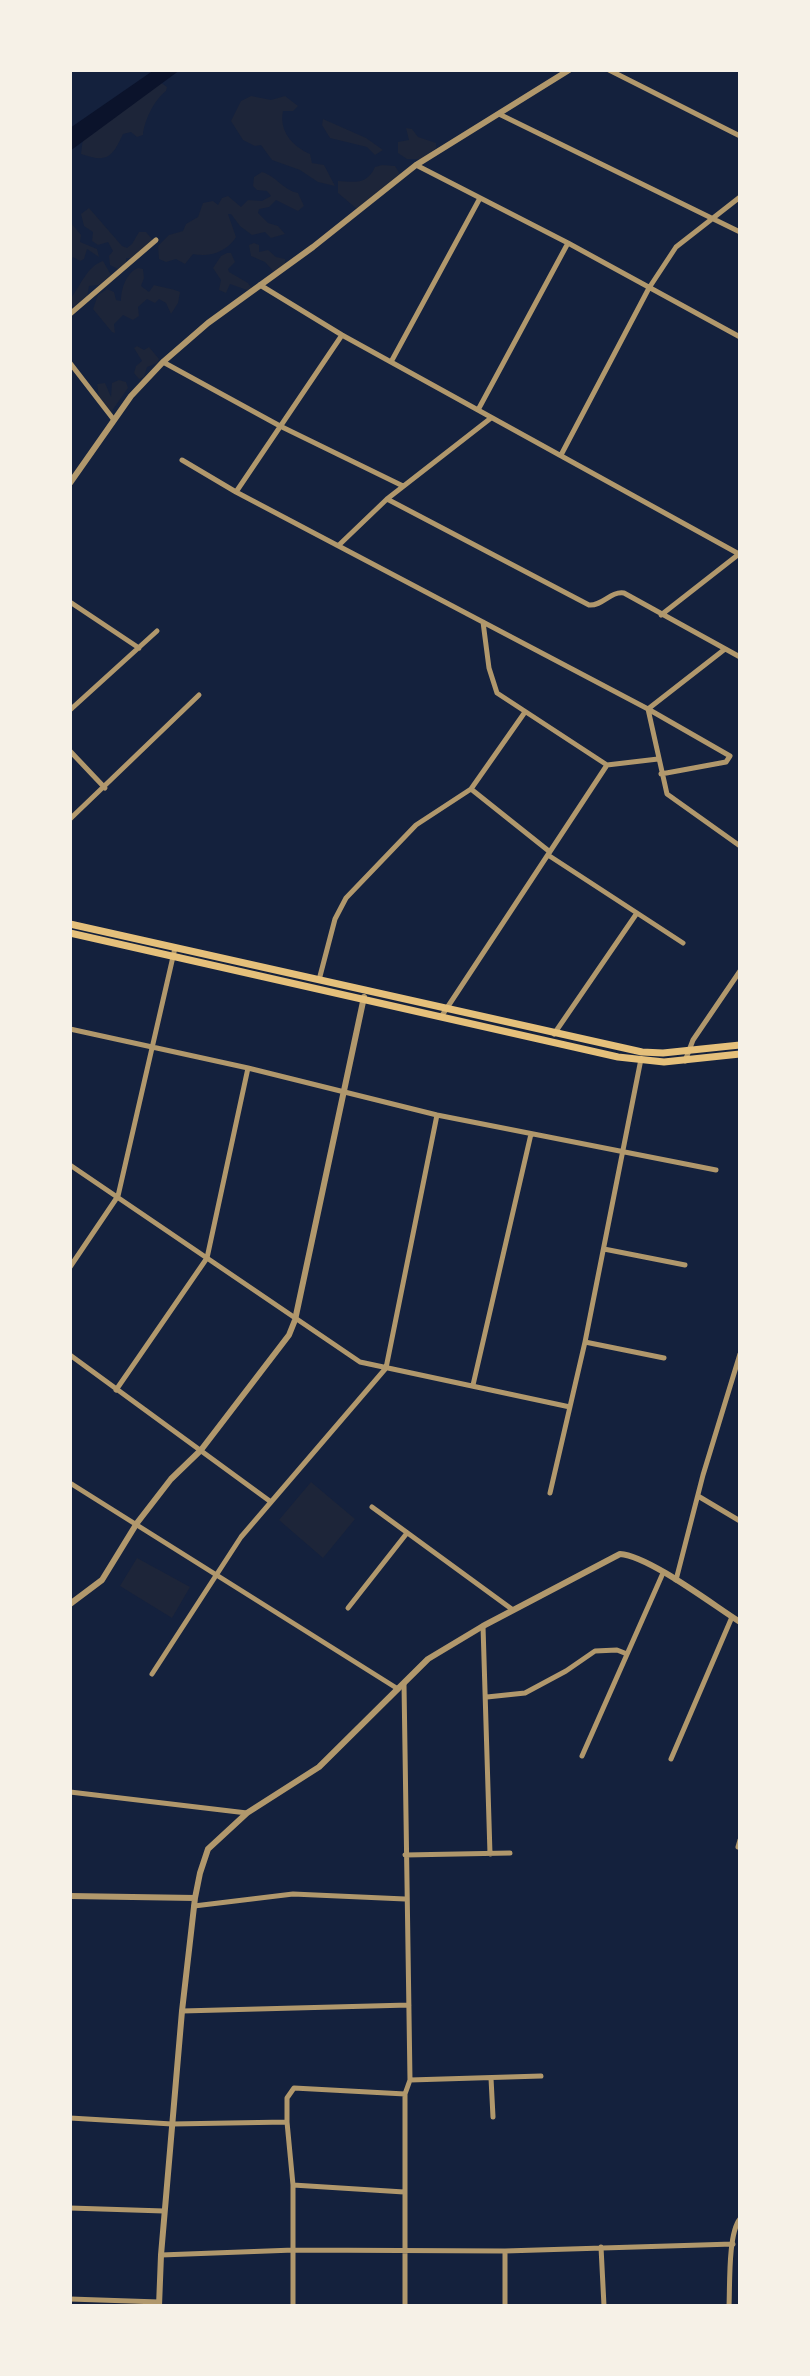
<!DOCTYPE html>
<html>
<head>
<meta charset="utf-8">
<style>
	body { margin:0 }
	#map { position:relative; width:810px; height:2376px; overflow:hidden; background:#14213d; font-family:Montserrat,sans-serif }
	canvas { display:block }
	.frame { position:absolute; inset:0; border:72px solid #f6f1e7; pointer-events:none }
</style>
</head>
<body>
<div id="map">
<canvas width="810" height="2376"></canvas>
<div class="frame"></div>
</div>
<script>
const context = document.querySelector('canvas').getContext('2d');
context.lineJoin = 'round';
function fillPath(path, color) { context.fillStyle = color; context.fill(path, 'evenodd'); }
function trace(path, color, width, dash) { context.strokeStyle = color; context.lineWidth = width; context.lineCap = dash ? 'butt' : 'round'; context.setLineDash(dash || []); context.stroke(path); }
fillPath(new Path2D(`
	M160 82 167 87 166 91C154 100 144 121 143 135L137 137 131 132 123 134C112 158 107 163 81 154L83 138Z
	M251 96 271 100 285 96 298 106 293 111H283C279 131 292 146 310 154L312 163 324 165 335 186 318 182 300 170 272 160 261 145 255 146 243 140 231 121 241 101Z
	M323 119 366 138 383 150 375 155 367 147 330 138 322 125Z
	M406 128 412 129 418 137 436 143V148L423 159H407L398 153V142L409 140Z
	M382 165 395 166 400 174 357 209 338 193V181C355 182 367 185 375 167Z
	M262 172C276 176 283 190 298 193L304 206 298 211 276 200 269 207 259 209 258 213 268 223 278 226 285 234 271 238 265 232 252 235 240 226 231 214H228L236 237C228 251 209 258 193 254L185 264 176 259 166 262 159 259 158 246 169 235 183 231 186 224 198 217 203 203 213 201 218 205 222 198 228 196 241 207 248 200 262 201 271 196 267 191 257 190 253 186 254 177Z
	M89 208 122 246 127 248 132 244 139 232H146L153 240 132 258H126V263L118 269 110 265 109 256 113 251 108 242 98 245 92 241 93 232 84 226 81 214Z
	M72 224 81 235 80 242 97 249 99 257 87 249 84 259 80 261 73 257 70 262Z
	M254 243 259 245V252L268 250 276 257 285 259V269L274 272 265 262 251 256 249 245Z
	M227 253H231L235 262 228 269 229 272 248 283 252 289 250 291 230 284 226 293 219 290 221 280 213 268 221 256Z
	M103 261 111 275 99 285 89 286 87 297 75 306H71L70 299C81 286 86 267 103 261Z
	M138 268 143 269 144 278 141 286 149 292 154 285C160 287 175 289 180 292L178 303 171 314 166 303 159 299 155 303 147 299 138 307 139 316 133 320 123 315 114 324 115 333 112 332 93 309 98 295 107 289 114 292 116 300 121 301C121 289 126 273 138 268Z
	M137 346 144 350 149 347 159 359 157 363 147 367 144 377 139 379 134 373 136 366 142 361 134 348Z
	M119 380 126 382 128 388 109 415 98 401 99 397 97 384 105 383 111 397 112 383Z
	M311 1482 355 1519 323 1558 279 1520Z
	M137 1558 190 1587 172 1618 120 1586Z`), '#1d2539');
fillPath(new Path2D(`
	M154 70H180L70 151V128Z`), '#0b132b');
trace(new Path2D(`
	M609 70 740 136
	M499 114 740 232
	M416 165 568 243 740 337
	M260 285 342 335 739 554
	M70 314 156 240
	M163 362 280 426 403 486
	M391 362 480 198
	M70 363 114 420
	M478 410 568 243
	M561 455 649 288 676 247 740 197
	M182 460 236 492 648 709 730 756 726 762 661 774
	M236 492 342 335
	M387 499 589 605C603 606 610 591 624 593L740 657
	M339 545 387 499 491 418
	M70 602 139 648
	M661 615 739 554
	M483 622 489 668 497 693 607 765 658 759
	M648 709 667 794 740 846
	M648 709 725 649
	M70 710 157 631
	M70 751 105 788
	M471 789 550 852
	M70 819 199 695
	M548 855 683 943
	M319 980 335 919 346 898 416 825 471 789 525 712
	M441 1017 607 765
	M70 1029 248 1068 437 1115 716 1170
	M554 1034 637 913
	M685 1061 693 1040 740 971
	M70 1165 360 1362 570 1407
	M604 1249 685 1265
	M70 1267 118 1196 175 948
	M585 1342 664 1358
	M70 1355 271 1502
	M473 1385 531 1134
	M116 1390 207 1258 248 1068
	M70 1483 398 1689
	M550 1493 585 1342 641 1059
	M698 1496 740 1521
	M372 1507 513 1610
	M676 1580 703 1475 740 1354
	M348 1608 407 1533
	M483 1626 490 1854
	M152 1674 241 1537 386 1368 437 1115
	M404 1684 410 2080 405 2094V2306
	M487 1697 525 1693 566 1671 595 1651 617 1650 627 1654
	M582 1756 663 1573
	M671 1759 732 1617
	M70 1792 247 1813
	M740 1840 738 1847H740
	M405 1855 510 1853
	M194 1906 293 1894 405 1899
	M182 2011 409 2005
	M491 2078 493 2117
	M410 2080 541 2076
	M70 2118 172 2124 287 2122
	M293 2185 404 2192
	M70 2208 164 2211
	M601 2247 604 2306
	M505 2251V2306
	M161 2255 294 2250 505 2251 733 2244
	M70 2299 159 2302
	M293 2306V2185L287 2122V2098L294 2088 405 2094
	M729 2306C730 2286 728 2233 740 2219`), '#b1986c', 5);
trace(new Path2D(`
	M70 483 131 396 163 362 208 323 313 247 416 165 569 70
	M70 1604 102 1580 137 1523 171 1479 201 1450 289 1335 295 1320 364 997
	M70 1896 195 1898
	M159 2306 161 2255 182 2011 195 1898 200 1873 208 1849 247 1813 319 1767 428 1659 483 1626 620 1554C649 1556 713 1605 740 1622`), '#b1986c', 6);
trace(new Path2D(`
	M70 924 642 1052 663 1053 740 1045
	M70 933 618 1057 664 1062 740 1054`), '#e5c07b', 7);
</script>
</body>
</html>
